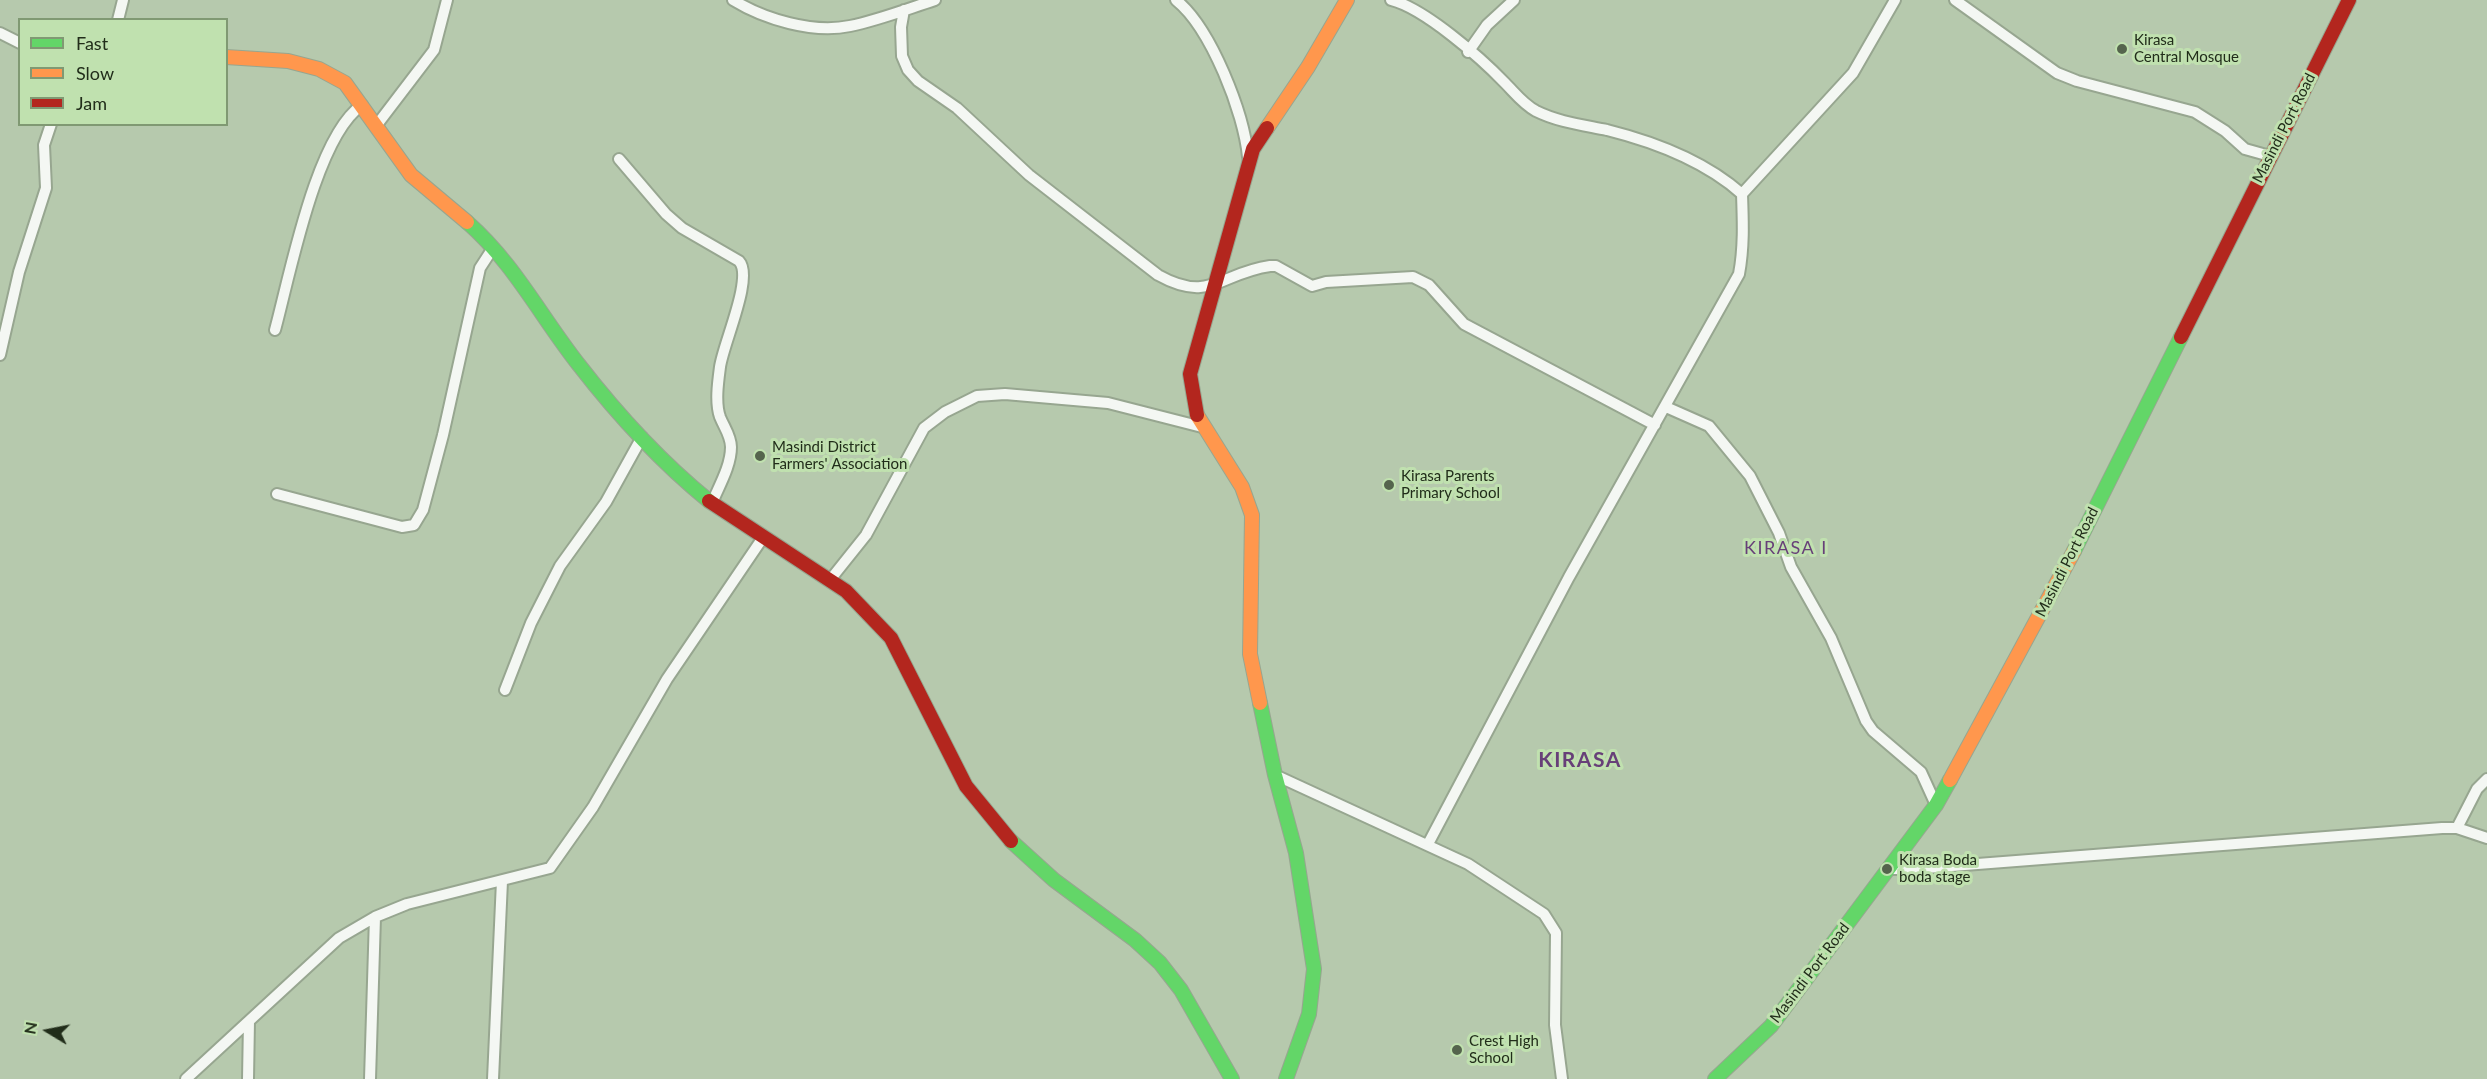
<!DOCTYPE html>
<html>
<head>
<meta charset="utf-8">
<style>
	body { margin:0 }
	#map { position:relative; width:2487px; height:1079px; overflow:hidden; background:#b6c9ad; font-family:Lato,sans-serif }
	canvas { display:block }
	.legend { position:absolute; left:18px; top:18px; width:210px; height:108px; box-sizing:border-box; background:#c0e1af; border:2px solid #809973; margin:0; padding:8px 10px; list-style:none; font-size:18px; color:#212d1a }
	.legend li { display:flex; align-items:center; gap:12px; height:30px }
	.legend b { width:30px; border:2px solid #809973 }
	.north { position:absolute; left:18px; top:1001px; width:60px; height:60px; -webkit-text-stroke:4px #c0e1af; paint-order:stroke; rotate:280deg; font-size:16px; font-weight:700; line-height:24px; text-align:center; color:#212d1a }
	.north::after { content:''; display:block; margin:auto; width:21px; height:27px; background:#212d1a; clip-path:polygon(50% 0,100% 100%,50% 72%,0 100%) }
</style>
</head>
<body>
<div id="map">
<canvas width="2487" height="1079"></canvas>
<ul class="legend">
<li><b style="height:8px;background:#63d668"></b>Fast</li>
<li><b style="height:8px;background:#ff974d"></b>Slow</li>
<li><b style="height:8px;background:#b3261e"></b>Jam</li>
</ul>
<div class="north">N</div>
</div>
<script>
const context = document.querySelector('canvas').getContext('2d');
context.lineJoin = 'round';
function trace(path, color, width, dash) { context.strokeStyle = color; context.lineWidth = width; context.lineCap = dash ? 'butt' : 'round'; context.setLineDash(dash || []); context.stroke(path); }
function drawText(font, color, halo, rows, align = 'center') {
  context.font = font + ' Lato,sans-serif'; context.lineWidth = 6; context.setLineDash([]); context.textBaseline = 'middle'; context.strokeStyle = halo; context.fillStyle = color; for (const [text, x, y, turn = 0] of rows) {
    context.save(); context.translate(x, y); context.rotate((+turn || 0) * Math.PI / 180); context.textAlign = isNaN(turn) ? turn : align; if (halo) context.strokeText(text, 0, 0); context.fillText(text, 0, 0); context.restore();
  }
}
const street = new Path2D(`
	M733 0C764 19 813 34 850 26 879 20 907 9 935 0
	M1176 0C1211 28 1244 113 1248 157
	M1391 0C1424 8 1481 58 1505 83 1515 93 1523 104 1536 111 1558 122 1583 125 1607 130 1655 142 1705 161 1742 194 1743 222 1744 247 1739 274L1569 577 1428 844
	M1955 0 2057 73 2077 81 2195 112 2225 131 2245 149 2270 156
	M904 10 901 27 902 56 908 70 918 81 957 108 1029 175 1158 275C1210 304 1220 273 1270 266H1276L1312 286 1326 282 1413 277 1429 285 1464 324 1655 425
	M118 20 123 0
	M0 33 20 43
	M1468 52 1487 25 1514 0
	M376 126 434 50 447 0
	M619 159 666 214 682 228 739 261C754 277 723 344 720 367 718 382 715 403 720 417 724 427 731 436 731 447 731 466 719 486 712 503
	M1742 194 1853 73 1895 0
	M275 330C290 275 316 136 362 105
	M0 355 19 272 46 188 44 145 51 124
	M1666 407 1709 426 1750 476 1779 533 1791 567 1831 638 1866 721 1873 731 1921 772 1936 805
	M277 494 402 527 414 525 423 510 443 435 480 268 493 248
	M830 580 866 535 924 428 945 412 977 396 1005 394 1108 403 1202 427
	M505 690 531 623 560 566 606 502 642 437
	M1275 775 1468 864 1544 914 1556 933 1555 1025 1562 1079
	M2457 828 2477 789 2487 779
	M1888 869H1913L2442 828H2457L2487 838
	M186 1079 339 938 375 917 407 904 550 868 593 807 667 679 762 539
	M248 1079 249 1021
	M370 1079 375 917
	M493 1079 502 881`);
const fast = new Path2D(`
	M467 222C514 263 541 317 579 365 617 414 661 462 709 501
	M2074 551 2181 337
	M1260 703 1275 775 1296 853 1314 969 1309 1014 1286 1079
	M1011 841 1054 880 1135 940 1160 963 1181 990 1232 1079
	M1715 1079 1771 1026 1936 805 1950 780`);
const slow = new Path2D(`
	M226 57 288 61 319 69 345 83 411 175 467 222
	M1267 128 1308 67 1347 0
	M1197 415 1242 487 1252 515 1250 654 1260 703
	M1950 780 2074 551`);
const jam = new Path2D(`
	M2181 337 2349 0
	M1197 415 1190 374 1253 149 1267 128
	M709 501 846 591 891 638 966 786 1011 841`);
trace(street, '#97a690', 14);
trace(fast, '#97a690', 16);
trace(slow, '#97a690', 16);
trace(jam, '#97a690', 16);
trace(street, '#f4f7f3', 10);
trace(fast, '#63d668', 14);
trace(slow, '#ff974d', 14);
trace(jam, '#b3261e', 14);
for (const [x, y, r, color] of [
	[2122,49,6,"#55644d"],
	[760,456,6,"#55644d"],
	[1389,485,6,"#55644d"],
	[1887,869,6,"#55644d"],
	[1457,1050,6,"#55644d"]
]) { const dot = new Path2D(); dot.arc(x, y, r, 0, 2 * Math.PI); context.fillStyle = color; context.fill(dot); trace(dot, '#c0e1af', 2); }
drawText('15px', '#212d1a', '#c0e1af', [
	["Kirasa",2134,40],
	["Central Mosque",2134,57],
	["Masindi District",772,447],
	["Farmers' Association",772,464],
	["Kirasa Parents",1401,476],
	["Primary School",1401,493],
	["Kirasa Boda",1899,860],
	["boda stage",1899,877],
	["Crest High",1469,1041],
	["School",1469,1058]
], 'left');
drawText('15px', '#212d1a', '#c0e1af', [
	["Masindi Port Road",2284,128,-63],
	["Masindi Port Road",2067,562,-63],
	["Masindi Port Road",1810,973,-53]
]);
context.letterSpacing = '1.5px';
drawText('18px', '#674078', '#c0e1af', [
	["KIRASA I",1786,548]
]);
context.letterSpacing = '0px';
context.letterSpacing = '1.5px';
drawText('bold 21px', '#674078', '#c0e1af', [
	["KIRASA",1580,760]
]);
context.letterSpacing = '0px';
</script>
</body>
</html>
